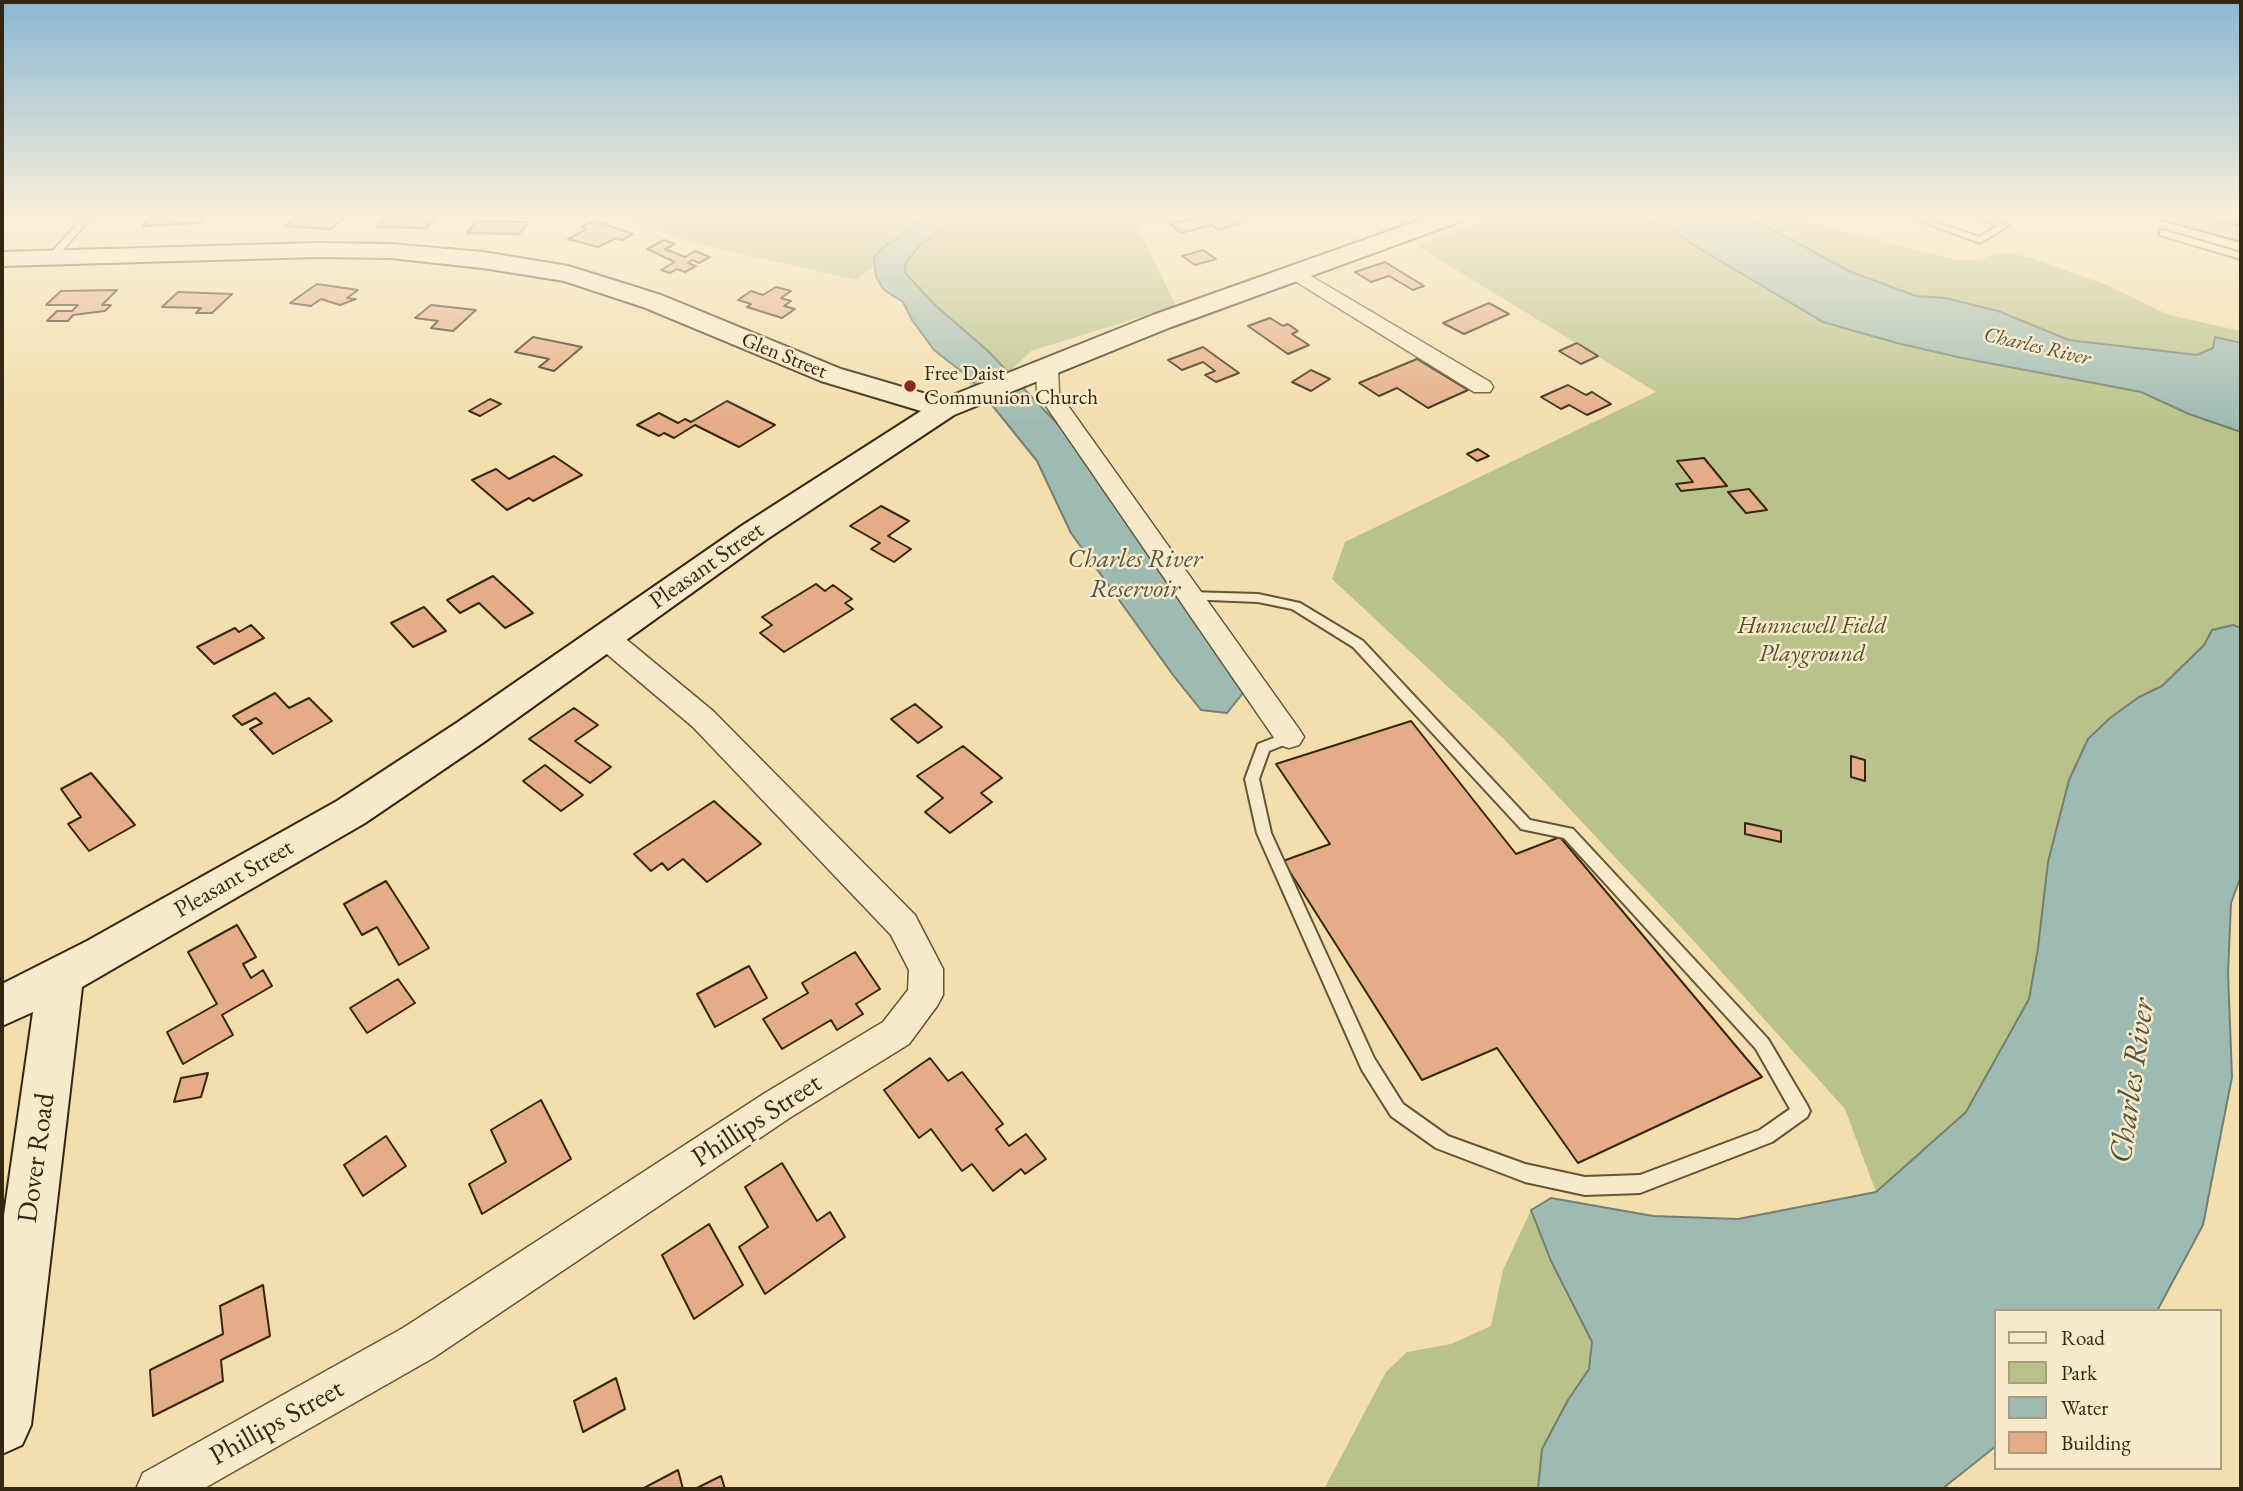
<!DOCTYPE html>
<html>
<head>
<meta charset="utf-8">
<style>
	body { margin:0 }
	#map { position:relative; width:2243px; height:1491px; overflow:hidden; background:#f3dead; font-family:"EB Garamond",serif }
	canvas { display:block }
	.frame { position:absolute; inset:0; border:4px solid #352611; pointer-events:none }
	.legend { position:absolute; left:1994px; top:1309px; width:228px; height:161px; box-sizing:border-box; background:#f7eaca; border:2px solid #a99c80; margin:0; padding:9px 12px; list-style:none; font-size:21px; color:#352611 }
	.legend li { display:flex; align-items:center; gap:14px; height:35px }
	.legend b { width:35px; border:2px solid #a99c80 }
</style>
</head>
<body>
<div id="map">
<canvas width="2243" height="1491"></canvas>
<div class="frame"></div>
<ul class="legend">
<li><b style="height:9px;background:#f7eaca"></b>Road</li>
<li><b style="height:19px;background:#b9c28b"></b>Park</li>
<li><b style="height:19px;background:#9ebbb3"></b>Water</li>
<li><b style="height:19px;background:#e5ad87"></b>Building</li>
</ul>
</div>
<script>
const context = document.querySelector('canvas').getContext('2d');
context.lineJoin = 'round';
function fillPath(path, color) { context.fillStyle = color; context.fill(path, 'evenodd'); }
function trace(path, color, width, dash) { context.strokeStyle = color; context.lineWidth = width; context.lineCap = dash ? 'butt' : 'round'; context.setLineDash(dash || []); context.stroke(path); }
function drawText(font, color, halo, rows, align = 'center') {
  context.font = font + ' "EB Garamond",serif'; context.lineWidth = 5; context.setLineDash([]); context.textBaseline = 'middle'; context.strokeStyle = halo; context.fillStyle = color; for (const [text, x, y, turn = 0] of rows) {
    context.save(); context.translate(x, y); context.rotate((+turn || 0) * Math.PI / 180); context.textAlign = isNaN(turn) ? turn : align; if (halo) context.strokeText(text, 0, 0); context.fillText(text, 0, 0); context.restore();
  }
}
fillPath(new Path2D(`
	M607 215H1254L1256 222 1136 224 1176 306 1031 351 981 400 880 262 856 280 703 245Z
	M1497 215H1634L1671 229 1695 246 1823 322 1962 358 2141 392 2189 413 2241 432V628L2233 625 2212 630 2204 645 2162 686 2139 697 2110 718 2088 739 2069 780 2048 862 2038 948 2029 999 1966 1112 1876 1192 1845 1109 1692 939 1504 739 1332 579 1345 542 1656 392 1417 246Z
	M1737 215H1795L1828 227 1957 260H1978L1996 254H2014L2032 258 2109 286 2169 315 2241 331V343L2216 337 2213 348 2197 355 2069 339 1998 311 1945 298 1916 296 1851 272 1771 229Z
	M1531 1210 1551 1261 1592 1342 1589 1369 1568 1400 1542 1449 1538 1489H1324L1386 1372 1407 1352 1451 1344 1491 1326 1503 1270Z`), '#b9c28b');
const water = new Path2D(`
	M930 215H963L920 245 905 264 906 274 936 306 987 350 1069 436 1232 660 1243 693 1227 713 1201 710 1173 675 1071 533 1037 461 971 379 934 350 912 320 903 302 884 290 876 277 874 258 881 249Z
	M1634 215H1737L1771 229 1851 272 1916 296 1945 298 1998 311 2069 340 2197 355 2213 348 2215 337 2241 343V432L2189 414 2141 392 1962 358 1897 343 1823 322 1695 246 1671 229Z
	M2233 625 2241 628V876L2231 903 2228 973 2232 1077 2203 1225 2157 1311H1996V1446L1942 1489H1538L1542 1449 1568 1400 1589 1369 1592 1342 1551 1261 1531 1210 1551 1198 1653 1216 1738 1219 1876 1192 1966 1112 2029 999 2038 948 2048 862 2069 780 2088 739 2110 718 2139 697 2162 686 2204 645 2212 630Z`);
fillPath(water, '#9ebbb3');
trace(water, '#747f72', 2);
const building = new Path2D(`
	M153 215H205L199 223 143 226Z
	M299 215H330L346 216 331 229 285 226Z
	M1200 215H1227L1239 224 1218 230 1212 225 1181 233 1169 223 1204 218Z
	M2160 215H2199L2241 226V242L2157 219Z
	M388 216 437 217 426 228 377 227Z
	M477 221 529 222 519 234 467 233Z
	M594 221 633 234 622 240 616 238 598 247 568 239 587 229 581 227Z
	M664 240 675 244 665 249 685 257 695 251 710 257 699 263 692 260 688 263 696 266 685 272 677 269 670 273 661 270 675 262 647 249Z
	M1203 250 1216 259 1195 265 1182 256Z
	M1385 262 1424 286 1413 290 1389 276 1371 282 1355 272Z
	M317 284 358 290 347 298 356 299 340 305 321 299 311 306 290 303Z
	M776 287 791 291 781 298 791 301 784 306 795 309 782 318 747 307 751 304 738 300 751 291 763 295Z
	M117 290 102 305H111L105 311 73 315 68 321H47L57 311H72L78 305H46L61 291Z
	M178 292 232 294 212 313H196L201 308 162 307Z
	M1489 303 1509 314 1464 334 1443 323Z
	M431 305 476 310 453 331 431 328 438 321 415 318Z
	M1270 318 1283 326 1288 324 1298 331 1292 334 1309 345 1288 354 1248 326Z
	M533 337 582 347 554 371 539 367 549 359 515 352Z
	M1577 343 1598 356 1581 364 1559 351Z
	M1203 347 1239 373 1216 382 1205 375 1215 371 1203 362 1182 370 1168 360Z
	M1417 359 1468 390 1428 408 1397 388 1379 396 1359 383Z
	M1311 370 1330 379 1311 391 1292 382Z
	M1568 385 1586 395 1592 392 1611 404 1587 415 1569 405 1561 409 1541 397Z
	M490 399 501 404 480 416 469 411Z
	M727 401 775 425 739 447 695 425 674 438 664 433 659 436 637 425 659 413 678 423 685 419 691 422Z
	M1478 449 1489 456 1477 461 1467 454Z
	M554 456 582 475 533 501 529 498 507 510 472 480 496 469 509 479Z
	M1704 458 1727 486 1681 491 1676 484 1693 482 1677 461Z
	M1749 489 1767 510 1746 513 1728 492Z
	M881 506 909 521 888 536 911 549 894 562 871 549 880 543 850 526Z
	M493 576 533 613 505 628 479 603 460 613 447 600Z
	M816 584 825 591 833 585 852 599 845 603 853 609 784 652 760 633 772 625 762 617Z
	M424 607 446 631 413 647 391 623Z
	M251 625 264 638 214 664 197 647 235 628 239 632Z
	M275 693 289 708 309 698 332 721 273 754 250 729 262 723 256 718 242 725 233 716Z
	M915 704 942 727 918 743 891 719Z
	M574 708 598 725 575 741 611 767 590 783 529 739Z
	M1411 721 1516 854 1560 837 1762 1077 1578 1163 1497 1048 1422 1080 1283 861 1330 844 1276 764Z
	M963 746 1002 778 981 793 992 802 950 833 925 812 943 798 917 776Z
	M1851 756 1865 760V781L1851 777Z
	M545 765 583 795 561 811 523 781Z
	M91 773 135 825 89 851 68 824 81 817 61 789Z
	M714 801 761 844 707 882 683 859 668 870 662 863 651 871 634 854Z
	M1745 823 1781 831V842L1745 834Z
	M386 881 429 948 399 965 377 927 362 935 344 904Z
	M237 925 256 957 243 964 251 978 263 970 272 986 222 1015 233 1035 183 1064 167 1032 217 1004 188 952Z
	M855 952 880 989 856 1004 863 1014 837 1030 831 1020 782 1049 763 1019 808 993 802 983Z
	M749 966 767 998 715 1027 697 994Z
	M398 979 415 1003 367 1033 350 1008Z
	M930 1058 948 1081 962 1072 1003 1124 996 1129 1009 1146 1026 1134 1046 1159 1025 1174 1021 1169 993 1191 972 1164 962 1171 931 1129 919 1138 884 1090Z
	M208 1073 201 1097 174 1102 181 1078Z
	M541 1100 571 1159 482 1214 469 1184 506 1162 491 1130Z
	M386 1136 406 1166 363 1196 344 1165Z
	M782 1163 817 1221 830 1212 845 1237 765 1294 739 1247 768 1227 745 1187Z
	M709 1224 743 1285 694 1319 662 1255Z
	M263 1285 270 1336 221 1360 223 1381 153 1416 150 1370 223 1334 220 1306Z
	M616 1378 625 1409 583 1432 574 1401Z
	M678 1470 683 1489H642Z
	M721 1476 725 1489H695Z`);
fillPath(building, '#e5ad87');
trace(building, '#352611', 2);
const lane = new Path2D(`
	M85 215H93L56 258H50V254Z
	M1904 215H1915L1979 237 1998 226 1971 215H1983L2009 225 1980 243Z
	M2223 215H2241V221L2224 217Z
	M2163 230 2241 253V259L2160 235V231Z
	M1189 592 1258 594 1300 603 1363 641 1530 820 1573 829 1768 1039 1807 1105 1810 1111 1807 1117 1772 1142 1640 1193 1585 1195 1525 1182 1436 1148 1391 1116 1362 1070 1257 833 1245 779 1258 744 1289 732 1294 733 1296 737 1294 741 1269 751 1259 779 1271 833 1374 1058 1403 1104 1448 1136 1525 1164 1585 1177 1640 1175 1760 1130 1790 1109 1756 1049 1564 838 1521 829 1353 647 1292 609 1258 602 1185 599 1183 596Z`);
const street = new Path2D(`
	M1294 266 1490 382 1493 387 1490 392H1474L1287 276 1284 272 1287 268Z
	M1047 361 1055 362 1058 367 1059 393 1299 729 1304 737 1299 745 1289 748 1279 745 1037 393 1036 367 1039 362Z
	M605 628 615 630 713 711 915 915 943 969V995L937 1006 909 1044 791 1117 433 1358 203 1489H136L143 1473 403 1328 765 1093 883 1022 908 990 909 970 891 935 693 727 595 644 591 637 595 630Z`);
const secondary = new Path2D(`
	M1434 215H1468L1464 220 1171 327 954 415 767 539 484 742 365 823 82 987 31 1425 22 1445 2 1454V1229L33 1012 2 1026V984L87 941 337 801 458 722 743 525 921 411 821 381 643 307 564 281 483 268 390 258 317 257 2 266V252L317 243 390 244 483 252 568 266 661 295 841 369 943 399 1153 315Z`);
trace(lane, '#645438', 4);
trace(street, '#645438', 3);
trace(secondary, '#352611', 4);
trace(new Path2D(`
	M1359 215 1367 221`), '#352611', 2.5, [3.5, 2.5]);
fillPath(lane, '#f7eaca');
fillPath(street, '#f7eaca');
fillPath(secondary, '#f7eaca');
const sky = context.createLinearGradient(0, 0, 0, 423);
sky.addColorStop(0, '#8ab7d3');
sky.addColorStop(0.51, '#faf0da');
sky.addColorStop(1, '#faf0da00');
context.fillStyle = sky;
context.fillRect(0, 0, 2243, 423);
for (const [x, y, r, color] of [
	[910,386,7,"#8f2418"]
]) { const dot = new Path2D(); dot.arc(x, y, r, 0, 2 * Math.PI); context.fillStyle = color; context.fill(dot); trace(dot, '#f7eaca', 2.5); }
drawText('italic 21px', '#545342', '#f7eaca', [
	["Charles River",2037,347,13]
]);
drawText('21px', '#352611', '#f7eaca', [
	["Glen Street",784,356,22]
]);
drawText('21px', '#352611', '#f7eaca', [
	["Free Daist",924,374],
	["Communion Church",924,398]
], 'left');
drawText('24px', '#352611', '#f7eaca', [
	["Pleasant Street",707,566,-35],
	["Pleasant Street",234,879,-30]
]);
drawText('italic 24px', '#564d30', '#f7eaca', [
	["Hunnewell Field",1812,626],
	["Playground",1812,654]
]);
drawText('italic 26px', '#545342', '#f7eaca', [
	["Charles River",1135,560],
	["Reservoir",1135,590]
]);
drawText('28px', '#352611', '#f7eaca', [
	["Phillips Street",757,1121,-33],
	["Dover Road",37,1158,-82],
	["Phillips Street",277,1423,-29]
]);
drawText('italic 32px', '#545342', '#f7eaca', [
	["Charles River",2133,1081,-82]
]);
</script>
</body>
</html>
